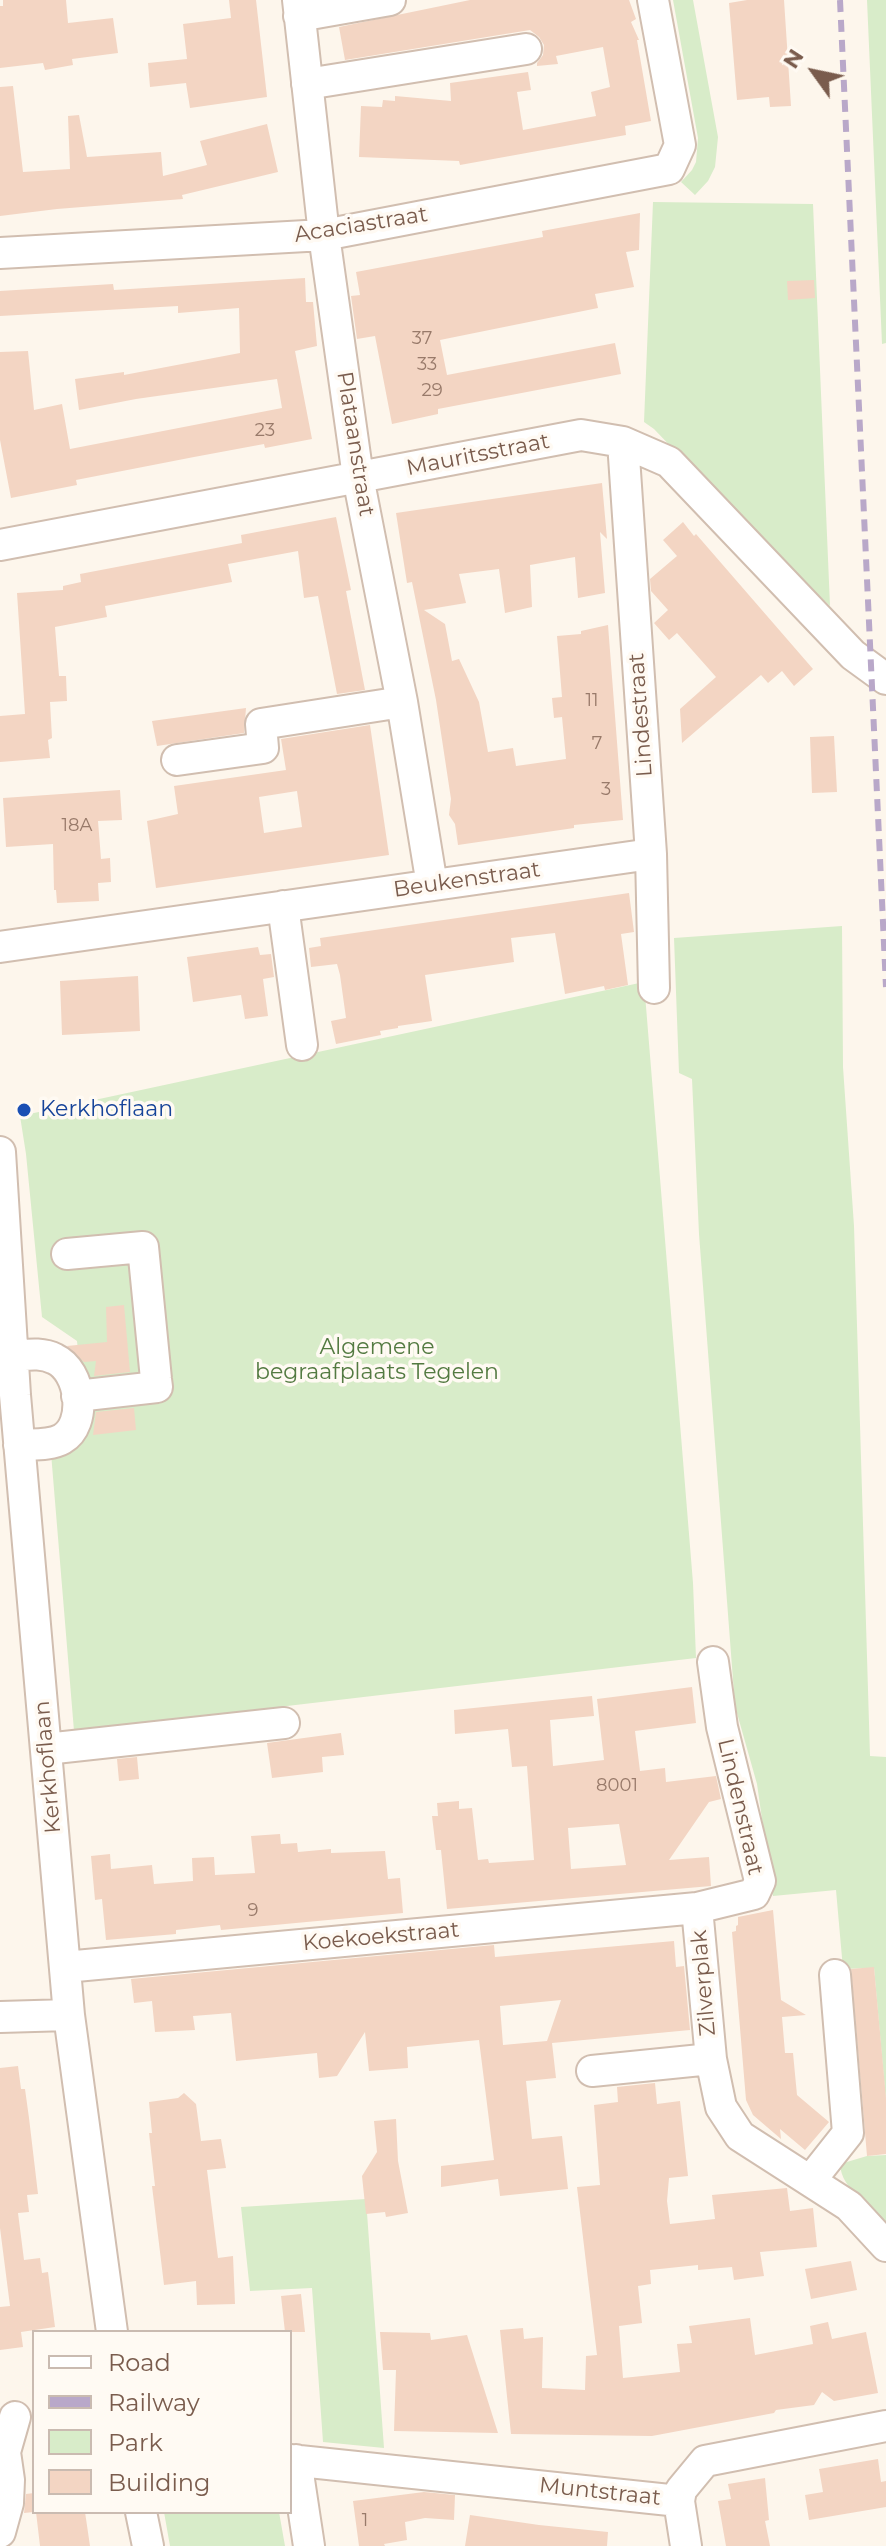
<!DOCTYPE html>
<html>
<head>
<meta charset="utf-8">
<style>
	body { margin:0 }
	#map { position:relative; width:886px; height:2546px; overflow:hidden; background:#fdf6ec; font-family:Montserrat,sans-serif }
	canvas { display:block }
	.legend { position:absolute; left:32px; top:2330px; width:260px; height:184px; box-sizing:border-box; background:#fffaf3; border:2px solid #cabbb1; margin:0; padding:10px 14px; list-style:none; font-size:24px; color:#7a5c4d }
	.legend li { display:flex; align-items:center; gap:16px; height:40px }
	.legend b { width:40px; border:2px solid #cabbb1 }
	.north { position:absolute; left:774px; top:32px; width:80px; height:80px; -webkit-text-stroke:6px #fffaf3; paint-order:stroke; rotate:303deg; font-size:22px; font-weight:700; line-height:32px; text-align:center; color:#7a5c4d }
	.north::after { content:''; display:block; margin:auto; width:28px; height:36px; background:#7a5c4d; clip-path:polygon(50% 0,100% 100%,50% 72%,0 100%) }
</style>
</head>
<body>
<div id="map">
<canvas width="886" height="2546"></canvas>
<ul class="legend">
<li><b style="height:10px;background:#fff"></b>Road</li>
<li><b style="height:10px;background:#b9a8c9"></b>Railway</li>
<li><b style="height:22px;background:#d8ecc9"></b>Park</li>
<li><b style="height:22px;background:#f3d5c3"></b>Building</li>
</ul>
<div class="north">N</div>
</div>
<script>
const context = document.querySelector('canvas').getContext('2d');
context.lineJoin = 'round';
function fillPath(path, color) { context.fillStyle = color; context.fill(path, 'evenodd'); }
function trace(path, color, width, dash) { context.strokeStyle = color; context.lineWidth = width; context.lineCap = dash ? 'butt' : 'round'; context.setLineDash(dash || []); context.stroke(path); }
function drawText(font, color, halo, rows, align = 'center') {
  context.font = font + ' Montserrat,sans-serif'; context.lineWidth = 7; context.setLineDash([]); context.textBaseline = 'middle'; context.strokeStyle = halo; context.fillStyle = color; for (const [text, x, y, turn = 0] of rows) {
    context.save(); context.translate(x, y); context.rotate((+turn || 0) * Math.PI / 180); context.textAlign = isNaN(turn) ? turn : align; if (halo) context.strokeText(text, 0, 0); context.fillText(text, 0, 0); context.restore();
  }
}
fillPath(new Path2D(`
	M673 0H693L718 137 715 167 708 181 695 195 681 182 692 170 696 162 698 138Z
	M867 0H886V343L882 344Z
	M653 202 813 204 830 606 750 529 654 429 644 422Z
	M842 926 843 1067 854 1226 870 1756 886 1757V2102L874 1968 843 1969 836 1890 773 1896 757 1784 735 1706 699 1234 692 1079 679 1073 674 938Z
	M644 982 693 1583 696 1658 74 1731 51 1453 86 1430 77 1341 42 1317 26 1154 20 1116Z
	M886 2155V2225C872 2206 841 2190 840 2164L867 2156Z
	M366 2199 384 2448 323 2442 312 2288 250 2291 241 2207Z
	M164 2512H279L285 2546H170Z`), '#d8ecc9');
fillPath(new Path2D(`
	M3 0H66L68 23 113 18 118 53 72 59 73 65 45 70 43 63 0 68V6H3Z
	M229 0H256L267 97 190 108 186 83 150 87 148 63 187 59 183 24 231 18Z
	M470 0H629L636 19 631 22 639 40H637L651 121 625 126 626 135 460 165 459 161 359 157 361 106 382 107 383 100 395 101V96L451 101 450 83 528 72 531 90 517 92 523 130 596 116 591 92 610 87 603 47 556 56 558 64 537 66V63L543 55 544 45 539 37 530 30 345 60 339 27Z
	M747 0H784L791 106 770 107 769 97 737 100 729 3Z
	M13 86 23 172 70 169 68 116 79 115 87 157 161 152 163 176 207 165 200 141 267 124 278 172 182 195 183 199 57 209 0 216V87Z
	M640 213 639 250 626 252 634 287 595 294 598 308 440 340 447 375 615 343 621 374 438 409V414L392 424 375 336 357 339 351 296 360 295 356 272 543 237 542 231Z
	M305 278 306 302H313L317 346 295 351 312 439 265 448 264 444 194 457 76 480 77 485 11 498 0 440V352L28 351 34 410 62 404 70 449 282 408 277 379 136 399 79 410 75 379 124 372V375L240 353 239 308 178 313V306L0 316V291L113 284 114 290Z
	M814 280 815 298 788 300 787 281Z
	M602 483 607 539 600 532 605 593 578 598 575 557 530 565 532 607 505 613 499 569 459 574 466 603 424 610 445 624 452 661 459 659 479 702 488 752 513 748 516 766 566 759 562 717 554 718 552 698 562 697 557 636 581 634V631L608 625 623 820 574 825V828L458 845 455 824 449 815 451 799 436 700 412 582 407 583 396 513Z
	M336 517 351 590 346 591 365 690 337 694 318 596 304 598 298 551 228 564 232 582 105 606 107 617 55 627 59 676H66L67 701 50 702 52 738 48 740 50 758 0 762V716L25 714 17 593 63 590V586L81 582 80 574 242 543 241 535Z
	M683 522 694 536 696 534 813 669 794 686 782 671 768 683 761 675 682 743 680 709 716 677 677 633 669 640 654 623 668 610 651 591 650 579 677 556 663 540Z
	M246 708 244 733 157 746 152 721Z
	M370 725 389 855 156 888 147 821 178 814 174 786 286 770 281 739ZM297 791 302 827 264 833 259 797Z
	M834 736 837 792 812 793 810 737Z
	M120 790 122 820 98 821 101 859 110 858 111 882 98 883 99 901 57 903 56 890H54L53 844 6 847 3 798Z
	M629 893 634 932 621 934 628 985 605 990 604 986 565 994 555 933 511 938 514 962 425 975 432 1021 398 1026V1028L380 1031 381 1035 336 1044 331 1021 346 1018 340 975 337 964 311 967 309 948 321 946 320 938Z
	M258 947 260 955 271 954 274 977 263 979 268 1016 245 1019 241 995 193 1002 187 957Z
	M138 976 140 1031 62 1035 60 981Z
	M124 1305 130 1372 94 1376 96 1361 84 1362 67 1346 107 1342 106 1307Z
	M134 1408 136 1430 93 1435 96 1412Z
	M692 1687 696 1723 635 1731 640 1771 665 1768 666 1782 716 1776 721 1799 709 1802 669 1860 709 1857 711 1886 447 1909 441 1850H436L432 1816H438L437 1803 459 1801V1809L472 1808 478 1860 488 1859 489 1863 534 1860 527 1766 512 1767 508 1729 455 1734 454 1710 592 1696 594 1716 550 1720 553 1766 604 1760 597 1699ZM619 1824 626 1865 571 1869 568 1828Z
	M341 1733 344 1755 322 1757 323 1772 272 1778 267 1743Z
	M137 1757 139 1779 119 1781 117 1759Z
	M280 1834 281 1844 297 1843 298 1852 331 1849V1853L385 1851 388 1879 400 1878 403 1913 221 1930 220 1925 176 1930V1934L106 1940 102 1899 95 1900 91 1856 110 1854 111 1869 152 1865 154 1884 193 1881 192 1858 214 1857 215 1875 255 1873 251 1836Z
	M773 1910 781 2000 806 2015 782 2017 785 2053H793L797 2095 829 2122 805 2150 780 2129 781 2139 753 2115 746 2100 732 1932 736 1931V1926L738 1925V1917Z
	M674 1941 676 1967 684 1966 690 2030 552 2043 556 2078 526 2081 532 2139 562 2136 568 2189 500 2196 498 2179 441 2187V2166L494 2160 479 2040 407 2047 408 2068 369 2071 365 2032 337 2076 319 2078 317 2053 236 2061 231 2013 193 2016 195 2030 155 2032 152 2001 134 2003 131 1979 494 1945 495 1957ZM561 2000 547 2041 503 2045 500 2006Z
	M874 1967 886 2098V2154L867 2156 851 1969Z
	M18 2066 21 2089H25L29 2118 38 2194 27 2195 29 2212 18 2213 24 2260 40 2258 42 2273 48 2272 55 2327 21 2332 23 2347 0 2350V2307L10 2306 0 2228V2068Z
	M655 2083 657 2104 680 2101 688 2176 669 2178 667 2201 670 2224 715 2219 712 2195 787 2188 790 2211 813 2208 817 2247 760 2252 764 2276 748 2278 734 2280 732 2267 698 2270V2265L650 2270 651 2284 638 2286 642 2323 619 2326 623 2378 680 2372 677 2344 692 2343 689 2326 750 2318 755 2355 813 2344 810 2326 828 2322 832 2339 866 2332 878 2393 834 2401 822 2392 814 2405 776 2410 774 2413 652 2436 511 2434 500 2330 523 2328 524 2339 543 2337 542 2388 585 2390 586 2356 597 2355 577 2187 600 2185 594 2105 618 2102 617 2087Z
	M184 2093 196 2104 201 2141 221 2139 226 2168 207 2170 218 2258 233 2256 235 2304 197 2305 196 2281 164 2285 152 2186H155L149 2133H152L149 2102 178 2098Z
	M396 2119 398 2161 408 2213 386 2217 385 2212 366 2214 362 2176 377 2152 374 2121Z
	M851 2261 857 2290 811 2299 805 2269Z
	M301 2294 305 2332H285L281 2296Z
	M380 2332 430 2333 431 2340 467 2335 498 2433 394 2431 396 2370H383Z
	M878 2459 881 2482 886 2481V2507L809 2520 805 2495 823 2492 819 2469Z
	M765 2478 769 2520 765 2521 770 2546H726L718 2501 731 2499 728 2484Z
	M424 2492 455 2495 454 2520 425 2518 405 2522 407 2540 384 2544 385 2546H359L353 2501Z
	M34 2493V2512L24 2513 26 2494Z
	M36 2512H85L90 2546H40Z
	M470 2515 539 2525 608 2532 607 2546H465Z`), '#f3d5c3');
const minor = new Path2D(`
	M298 0 324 235 358 477 402 702 432 885
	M299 16 390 0
	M307 84 526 49
	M0 253 324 235 669 169 680 145 653 0
	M623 442 651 854 654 988
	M0 545 581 435 623 442 669 462 853 655 886 679
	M177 760 263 748 261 724 402 702
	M283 906 302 1045
	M0 947 651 854
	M0 1152 15 1395 69 2015 112 2332
	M67 1254 143 1247 156 1379 157 1387 77 1396
	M12 1356C27 1355 41 1352 55 1359 81 1371 88 1424 62 1439 50 1446 32 1444 19 1445
	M46 1749 284 1723
	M697 1908 711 2059 721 2107 740 2136 849 2206 886 2246
	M65 1967 697 1908 754 1894 760 1881 722 1727 713 1662
	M0 2017 69 2015
	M592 2071 711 2059
	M810 2181 848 2133 835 1975
	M290 2460 679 2501 681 2490 705 2461 886 2426
	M296 2460 309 2546
	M679 2501 686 2546
	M141 2512 148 2546
	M0 2532 8 2503 9 2480 5 2452 15 2417`);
trace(minor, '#d1beb0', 34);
trace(minor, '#fff', 30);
trace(new Path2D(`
	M840 0 886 987`), '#b9a8c9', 6, [12, 8]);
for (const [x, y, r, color] of [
	[24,1110,8,"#1a4fb4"]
]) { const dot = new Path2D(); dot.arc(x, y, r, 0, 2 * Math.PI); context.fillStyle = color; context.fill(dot); trace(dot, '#fffaf3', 3); }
drawText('18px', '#987a6a', null, [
	["37",422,339],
	["33",427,365],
	["29",432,391],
	["23",265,431],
	["11",592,701],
	["7",597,744],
	["3",606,790],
	["18A",77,826],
	["8001",617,1786],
	["9",253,1911],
	["1",365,2521]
]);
drawText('22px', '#7a5c4d', '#fffaf3', [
	["Acaciastraat",361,225,-9],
	["Plataanstraat",355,444,81],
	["Mauritsstraat",478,455,-11],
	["Lindestraat",641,715,-94],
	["Beukenstraat",467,880,-8],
	["Kerkhoflaan",48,1767,-95],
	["Lindenstraat",740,1807,77],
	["Koekoekstraat",381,1937,-5],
	["Zilverplak",704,1983,-95],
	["Muntstraat",600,2492,6]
]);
drawText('22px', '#164399', '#fffaf3', [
	["Kerkhoflaan",40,1110]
], 'left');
drawText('22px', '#537a41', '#fffaf3', [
	["Algemene",377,1348],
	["begraafplaats Tegelen",377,1373]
]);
</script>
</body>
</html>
